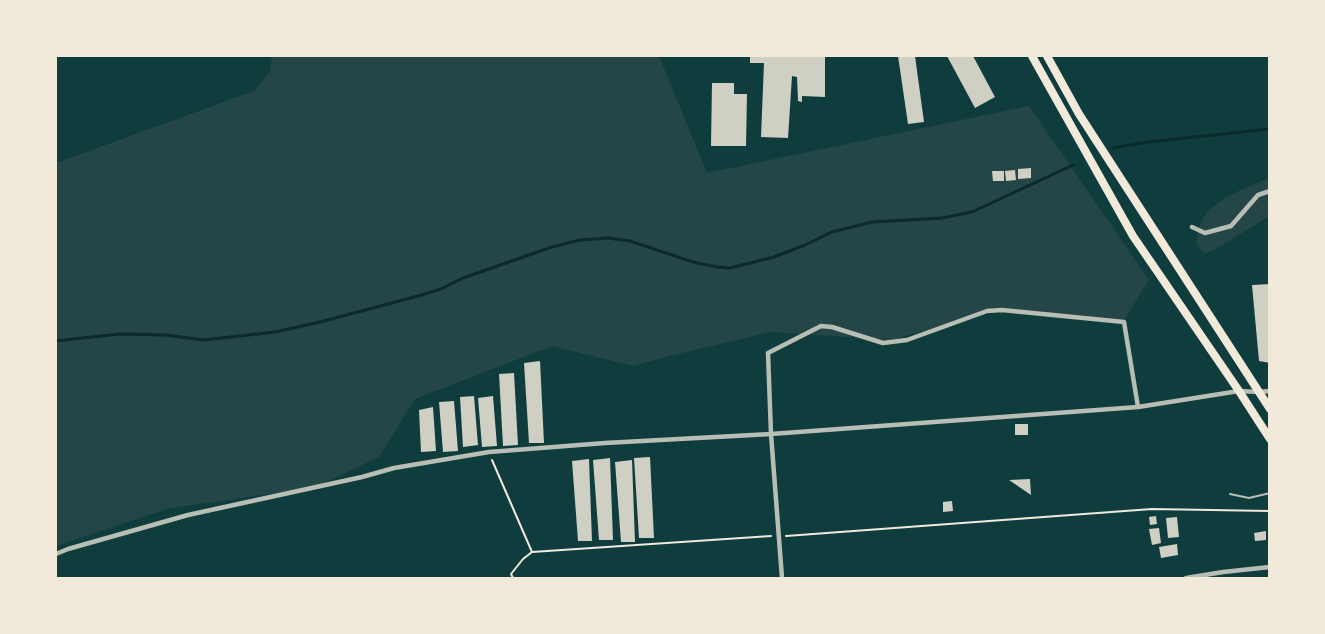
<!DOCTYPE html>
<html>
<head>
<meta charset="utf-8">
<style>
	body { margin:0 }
	#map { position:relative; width:1325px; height:634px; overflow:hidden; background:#0f3d3e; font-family:Lora,serif }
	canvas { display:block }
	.frame { position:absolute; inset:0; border:57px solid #f1e9da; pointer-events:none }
</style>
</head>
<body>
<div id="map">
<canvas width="1325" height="634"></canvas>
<div class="frame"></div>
</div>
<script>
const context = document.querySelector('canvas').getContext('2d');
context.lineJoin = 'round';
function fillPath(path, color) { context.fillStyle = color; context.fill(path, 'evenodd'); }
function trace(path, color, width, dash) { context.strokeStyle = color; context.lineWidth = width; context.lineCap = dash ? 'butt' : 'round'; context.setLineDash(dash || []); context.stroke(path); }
fillPath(new Path2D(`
	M272 56H659L707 173 1029 106 1149 280 1124 320 998 310 892 340 771 332 669 356 633 366 552 346 415 399 379 457 313 488 170 508 56 546V163L254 91 270 71Z
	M1269 178V216L1218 248 1204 254 1196 242C1198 235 1199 226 1202 220 1216 197 1247 188 1269 178Z`), '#244646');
trace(new Path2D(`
	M1113 148 1148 142 1270 129
	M56 341 119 334 165 335 204 340 275 332 320 322 418 296 441 289 463 278 552 247 580 240 608 238 630 241 693 262 717 267 730 268 774 257 805 245 832 232 872 222 942 218 972 212 1073 165`), '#0a2a2b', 3);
fillPath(new Path2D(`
	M750 56H825V97L802 96V102L798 101 797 77 792 76 788 138 761 137 764 63H750Z
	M898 56H915L924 122 908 124Z
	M947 56H973L995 97 975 108Z
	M712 83H734V94H747L746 146H711Z
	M1031 168V178L1018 179V169Z
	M1015 170 1016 180 1006 181 1005 171Z
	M992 171H1004V181H993Z
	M1270 284V363L1259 361 1252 285Z
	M540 361 544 443H529L524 363Z
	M514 373 518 445 503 446 499 374Z
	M474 396 478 445 463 447 460 397Z
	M493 396 497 446 482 447 478 398Z
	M454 401 458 451 443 452 439 402Z
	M433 407 436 451 421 452 419 410Z
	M1015 424H1028V435H1015Z
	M650 457 654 538H639L634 458Z
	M610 458 613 540H599L593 460Z
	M589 459 592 541H578L572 461Z
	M632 460 635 542H621L615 462Z
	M1030 479 1031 495 1009 480Z
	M952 501 953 511 943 512V502Z
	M1156 516 1157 524 1150 525 1149 517Z
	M1177 517 1179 537 1168 538 1166 518Z
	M1159 528 1161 543 1152 545 1149 529Z
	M1266 531V540L1255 541 1254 533Z
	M1177 544 1178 555 1161 558 1159 547Z`), '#cfcfc3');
trace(new Path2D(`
	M492 460 532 552 771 536
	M786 536 1152 509 1270 511
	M513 578 511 574 523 559 532 552`), '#f1e9da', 2);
trace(new Path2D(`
	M1230 494 1249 498 1270 493`), '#b8beb3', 2);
trace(new Path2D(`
	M1192 227 1205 233 1231 226 1258 195 1270 191
	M56 554 68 549 188 515 362 477 394 468 489 452 605 443 771 434 1138 407 1239 391 1259 392 1270 391
	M782 578 771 434 768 353 821 326 832 327 883 343 907 340 987 311 1002 310 1124 322 1138 407
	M1186 578 1223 572 1270 567`), '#b8beb3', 4.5);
trace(new Path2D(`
	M1032 56 1133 236 1239 391 1270 439
	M1047 56 1079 114 1270 409`), '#f1e9da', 8);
</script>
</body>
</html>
